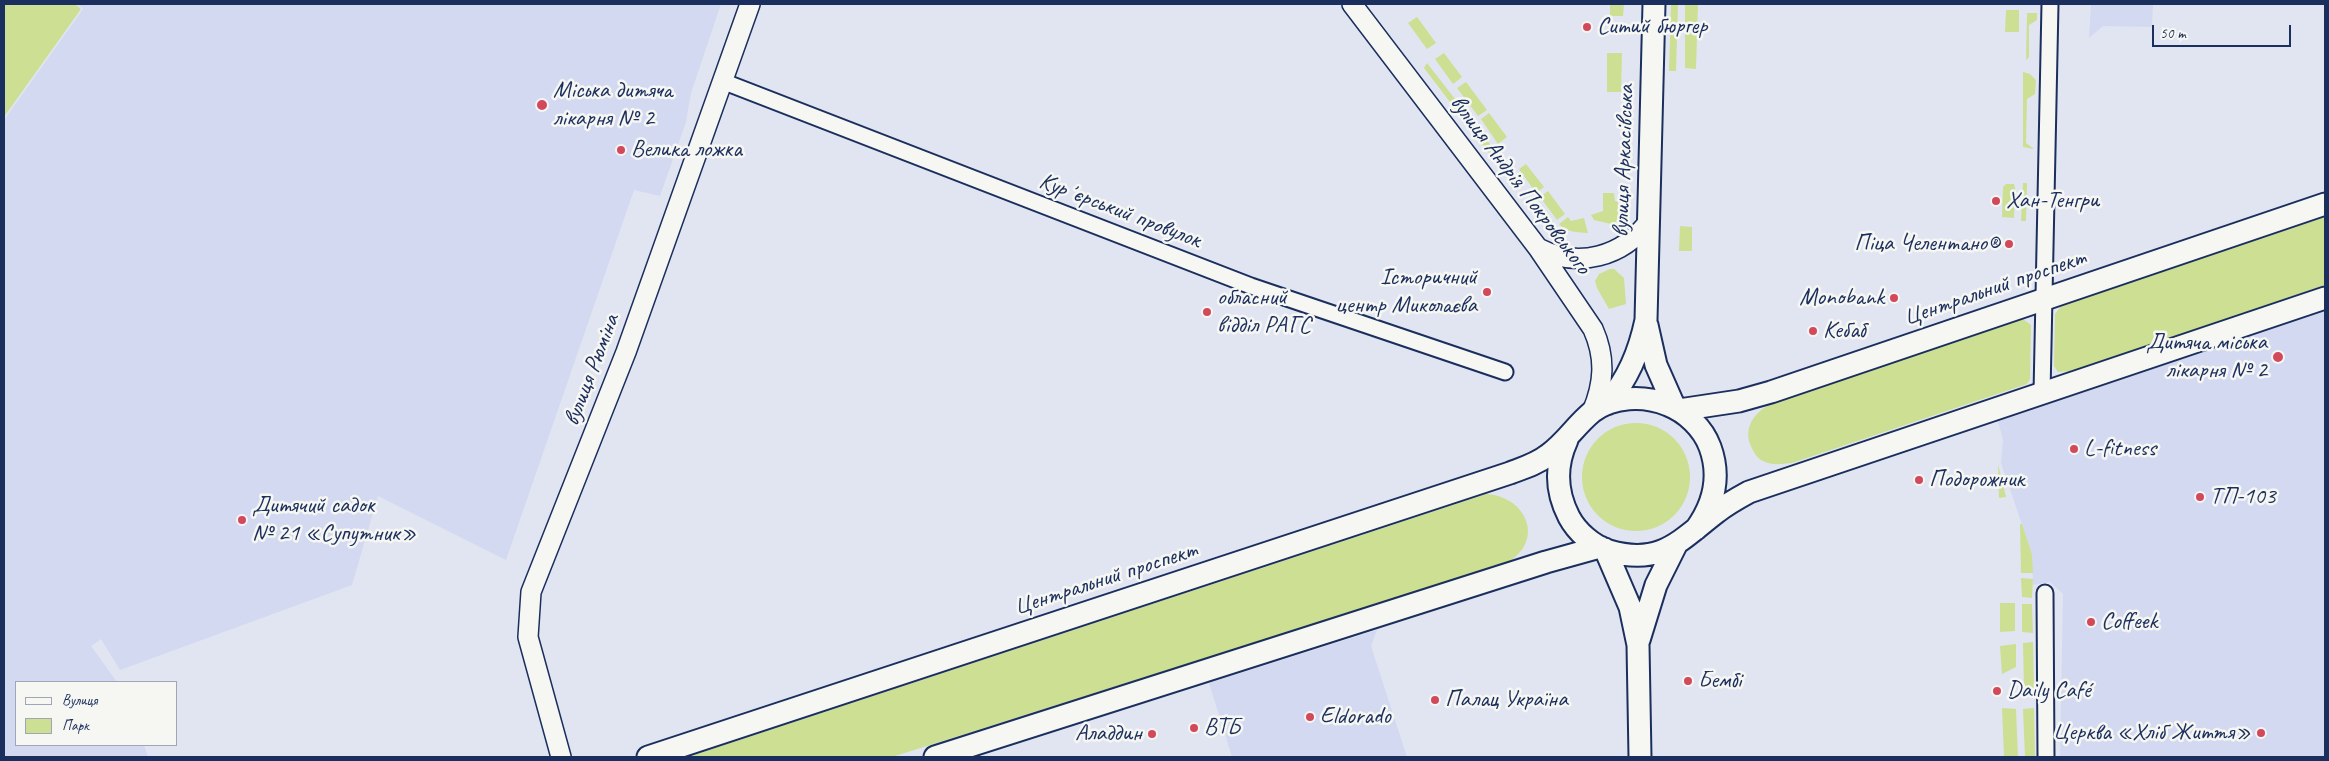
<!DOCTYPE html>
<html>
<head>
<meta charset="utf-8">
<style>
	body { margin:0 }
	#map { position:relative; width:2329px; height:761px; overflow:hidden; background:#e1e5f1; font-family:Caveat,sans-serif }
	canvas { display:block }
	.frame { position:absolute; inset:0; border:5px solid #1b2f5e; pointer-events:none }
	.legend { position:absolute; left:15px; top:681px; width:162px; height:65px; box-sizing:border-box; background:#f6f6f2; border:1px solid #9ea6b7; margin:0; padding:6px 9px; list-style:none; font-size:15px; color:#1b2f5e }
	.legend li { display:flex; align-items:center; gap:10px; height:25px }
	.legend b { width:25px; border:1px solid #9ea6b7 }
	.scale { position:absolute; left:2152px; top:25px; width:139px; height:22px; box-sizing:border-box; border:2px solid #1b2f5e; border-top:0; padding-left:6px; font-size:15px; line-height:18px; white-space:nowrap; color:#1b2f5e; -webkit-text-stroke:4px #f6f6f2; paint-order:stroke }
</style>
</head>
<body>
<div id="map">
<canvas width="2329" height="761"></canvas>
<div class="frame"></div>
<ul class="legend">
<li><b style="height:6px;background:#f6f6f2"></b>Вулиця</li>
<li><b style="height:14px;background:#ccdf93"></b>Парк</li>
</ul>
<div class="scale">50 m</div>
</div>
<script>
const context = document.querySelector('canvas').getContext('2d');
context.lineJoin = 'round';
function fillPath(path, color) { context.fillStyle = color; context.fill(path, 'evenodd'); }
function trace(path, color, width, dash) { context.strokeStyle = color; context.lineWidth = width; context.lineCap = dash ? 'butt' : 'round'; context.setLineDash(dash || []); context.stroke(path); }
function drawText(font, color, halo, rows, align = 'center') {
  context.font = font + ' Caveat,sans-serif'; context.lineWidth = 5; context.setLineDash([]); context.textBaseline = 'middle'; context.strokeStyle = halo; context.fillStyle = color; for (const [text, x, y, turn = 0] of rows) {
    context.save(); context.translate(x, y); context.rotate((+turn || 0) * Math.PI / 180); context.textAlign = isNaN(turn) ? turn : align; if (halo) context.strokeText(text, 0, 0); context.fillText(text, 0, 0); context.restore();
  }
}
fillPath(new Path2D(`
	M77 4H721L691 93 686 122 660 196 634 190 506 560 378 496 352 585 120 670 101 639 91 646 117 682H16V745H144L148 757H4V120L83 9Z
	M2091 4H2153L2152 27 2103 26 2089 38Z
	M2325 310V757H2060L2063 594 2050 582 2033 585 2032 554 2001 463 2003 440 1998 421Z
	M1377 630 1371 646 1407 757H1232L1209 683Z`), '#d3d9f0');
fillPath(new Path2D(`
	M4 4H75L81 9 4 117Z
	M1610 4H1624L1623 16H1610Z
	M1671 4H1678L1676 71H1669Z
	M1685 4H1698L1696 69 1685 68Z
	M2006 10H2019V32H2005Z
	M2027 13H2037V20L2029 25V57L2026 60Z
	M1417 17 1436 43 1427 49 1408 23Z
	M1444 53 1462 77 1453 84 1435 59Z
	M1607 53H1622L1621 92H1607Z
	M1427 63 1514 175 1505 174 1424 68Z
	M2023 72 2030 74 2036 80 2035 94 2027 99 2026 143 2034 149 2023 147Z
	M1466 82 1487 110 1478 116 1457 88Z
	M1489 113 1507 137 1498 144 1481 119Z
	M1526 164 1544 187 1536 193 1519 169Z
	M2023 183H2027L2026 221H2021Z
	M2006 184H2014L2015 188 2014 218 2002 217 2003 187Z
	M1548 191 1565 214 1557 220 1540 197Z
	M1603 193H1614L1615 201 1618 202V221L1611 224 1594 220 1591 215 1603 211Z
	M1568 217 1571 221 1584 218 1588 233C1578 232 1567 233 1559 224Z
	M2325 217V285L2071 371 2058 372 2054 366 2055 314 2061 306Z
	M1680 226 1692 227V251H1679Z
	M1610 269H1614L1624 278 1626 304 1609 309 1597 288 1595 281 1599 274Z
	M2023 319 2031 325 2030 379 2027 384 1792 463C1781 464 1771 466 1761 460 1755 456 1753 450 1750 444 1744 426 1755 412 1771 404Z
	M1582 477a54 54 0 1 1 108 0a54 54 0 1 1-108 0Z
	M1998 464 2006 497 1999 498Z
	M1486 494C1525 496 1545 538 1510 561 1502 566 1490 568 1481 571L892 757H688Z
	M2020 524H2022L2032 554 2033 573H2021Z
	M2021 578 2033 579 2032 598 2022 597Z
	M2000 603H2015V631L2000 632Z
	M2022 604H2032L2033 633 2022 632Z
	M2033 642 2034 690H2024L2023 643Z
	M2016 644V667L2002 674 2000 646Z
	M2002 708 2016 709 2018 757H2004Z
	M2034 708 2035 757H2025L2023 709Z`), '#ccdf93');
const minor = new Path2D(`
	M722 81 1251 286 1505 372
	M2042 393 2050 4
	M2045 593 2046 757`);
const tertiary = new Path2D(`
	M1352 4 1538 248 1593 329C1606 358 1604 384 1592 412
	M1538 248C1578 269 1623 257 1649 221
	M561 757 528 637 531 592 626 352 750 4`);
const secondary = new Path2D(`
	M1647 325 1656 365 1675 408
	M1607 404C1628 378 1639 353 1646 320L1654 4
	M1679 410 1739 401 1771 392 2325 204
	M1567 440C1555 466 1556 492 1569 517 1577 532 1593 546 1609 551 1661 566 1679 541 1717 512 1727 504 1738 498 1749 492L2325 298
	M1605 549 1630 607 1638 645 1640 757
	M1639 640 1656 585 1676 545
	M648 757 1510 473C1523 468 1537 464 1548 455 1565 443 1576 425 1592 412 1613 396 1644 395 1668 405 1686 412 1703 428 1710 447 1721 477 1714 504 1696 529
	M935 757 1546 562 1600 547`);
trace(minor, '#1b2f5e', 19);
trace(tertiary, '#1b2f5e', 22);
trace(secondary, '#1b2f5e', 25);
trace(minor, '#f6f6f2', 15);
trace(tertiary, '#f6f6f2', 19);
trace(secondary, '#f6f6f2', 21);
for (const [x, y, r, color] of [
	[1587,27,5,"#d1495b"],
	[542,105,6,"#d1495b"],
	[621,150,5,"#d1495b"],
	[1996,201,5,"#d1495b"],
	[2009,244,5,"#d1495b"],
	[1487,292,5,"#d1495b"],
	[1894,298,5,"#d1495b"],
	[1207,312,5,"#d1495b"],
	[1813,331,5,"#d1495b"],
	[2278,357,6,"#d1495b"],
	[2074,449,5,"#d1495b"],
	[1919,480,5,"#d1495b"],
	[2200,497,5,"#d1495b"],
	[242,520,5,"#d1495b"],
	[2091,622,5,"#d1495b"],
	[1688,681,5,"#d1495b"],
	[1997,691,5,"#d1495b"],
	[1435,700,5,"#d1495b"],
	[1310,717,5,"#d1495b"],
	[1194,728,5,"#d1495b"],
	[2261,733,5,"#d1495b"],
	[1152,734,5,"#d1495b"]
]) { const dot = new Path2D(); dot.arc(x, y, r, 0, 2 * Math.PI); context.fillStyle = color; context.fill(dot); trace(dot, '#f6f6f2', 2); }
drawText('24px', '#1b2f5e', '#f6f6f2', [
	["Ситий бюргер",1597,27],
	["Міська дитяча",553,91],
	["лікарня № 2",553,119],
	["Велика ложка",631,150],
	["Хан-Тенгри",2006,201],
	["Піца Челентано®",1999,244,"right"],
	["Історичний",1477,278,"right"],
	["центр Миколаєва",1477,306,"right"],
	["обласний",1217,298],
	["відділ РАГС",1217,326],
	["Monobank",1884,298,"right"],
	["Кебаб",1823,331],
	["Дитяча міська",2267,343,"right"],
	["лікарня № 2",2267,371,"right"],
	["L-fitness",2084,449],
	["Подорожник",1929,480],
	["ТП-103",2210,497],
	["Дитячий садок",252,506],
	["№ 21 «Супутник»",252,534],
	["Coffeek",2101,622],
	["Бембі",1698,681],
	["Daily Café",2007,691],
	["Палац Україна",1445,700],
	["Eldorado",1320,717],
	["ВТБ",1204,728],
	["Церква «Хліб Життя»",2251,733,"right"],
	["Аладдин",1142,734,"right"]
], 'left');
drawText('24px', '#1b2f5e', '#f6f6f2', [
	["вулиця Аркасівська",1624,161,-88],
	["вулиця Андрія Покровського",1520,185,53],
	["Курʼєрський провулок",1120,211,21],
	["Центральний проспект",1995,288,-19],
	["вулиця Рюміна",592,370,-69],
	["Центральний проспект",1106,579,-18]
]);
</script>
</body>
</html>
